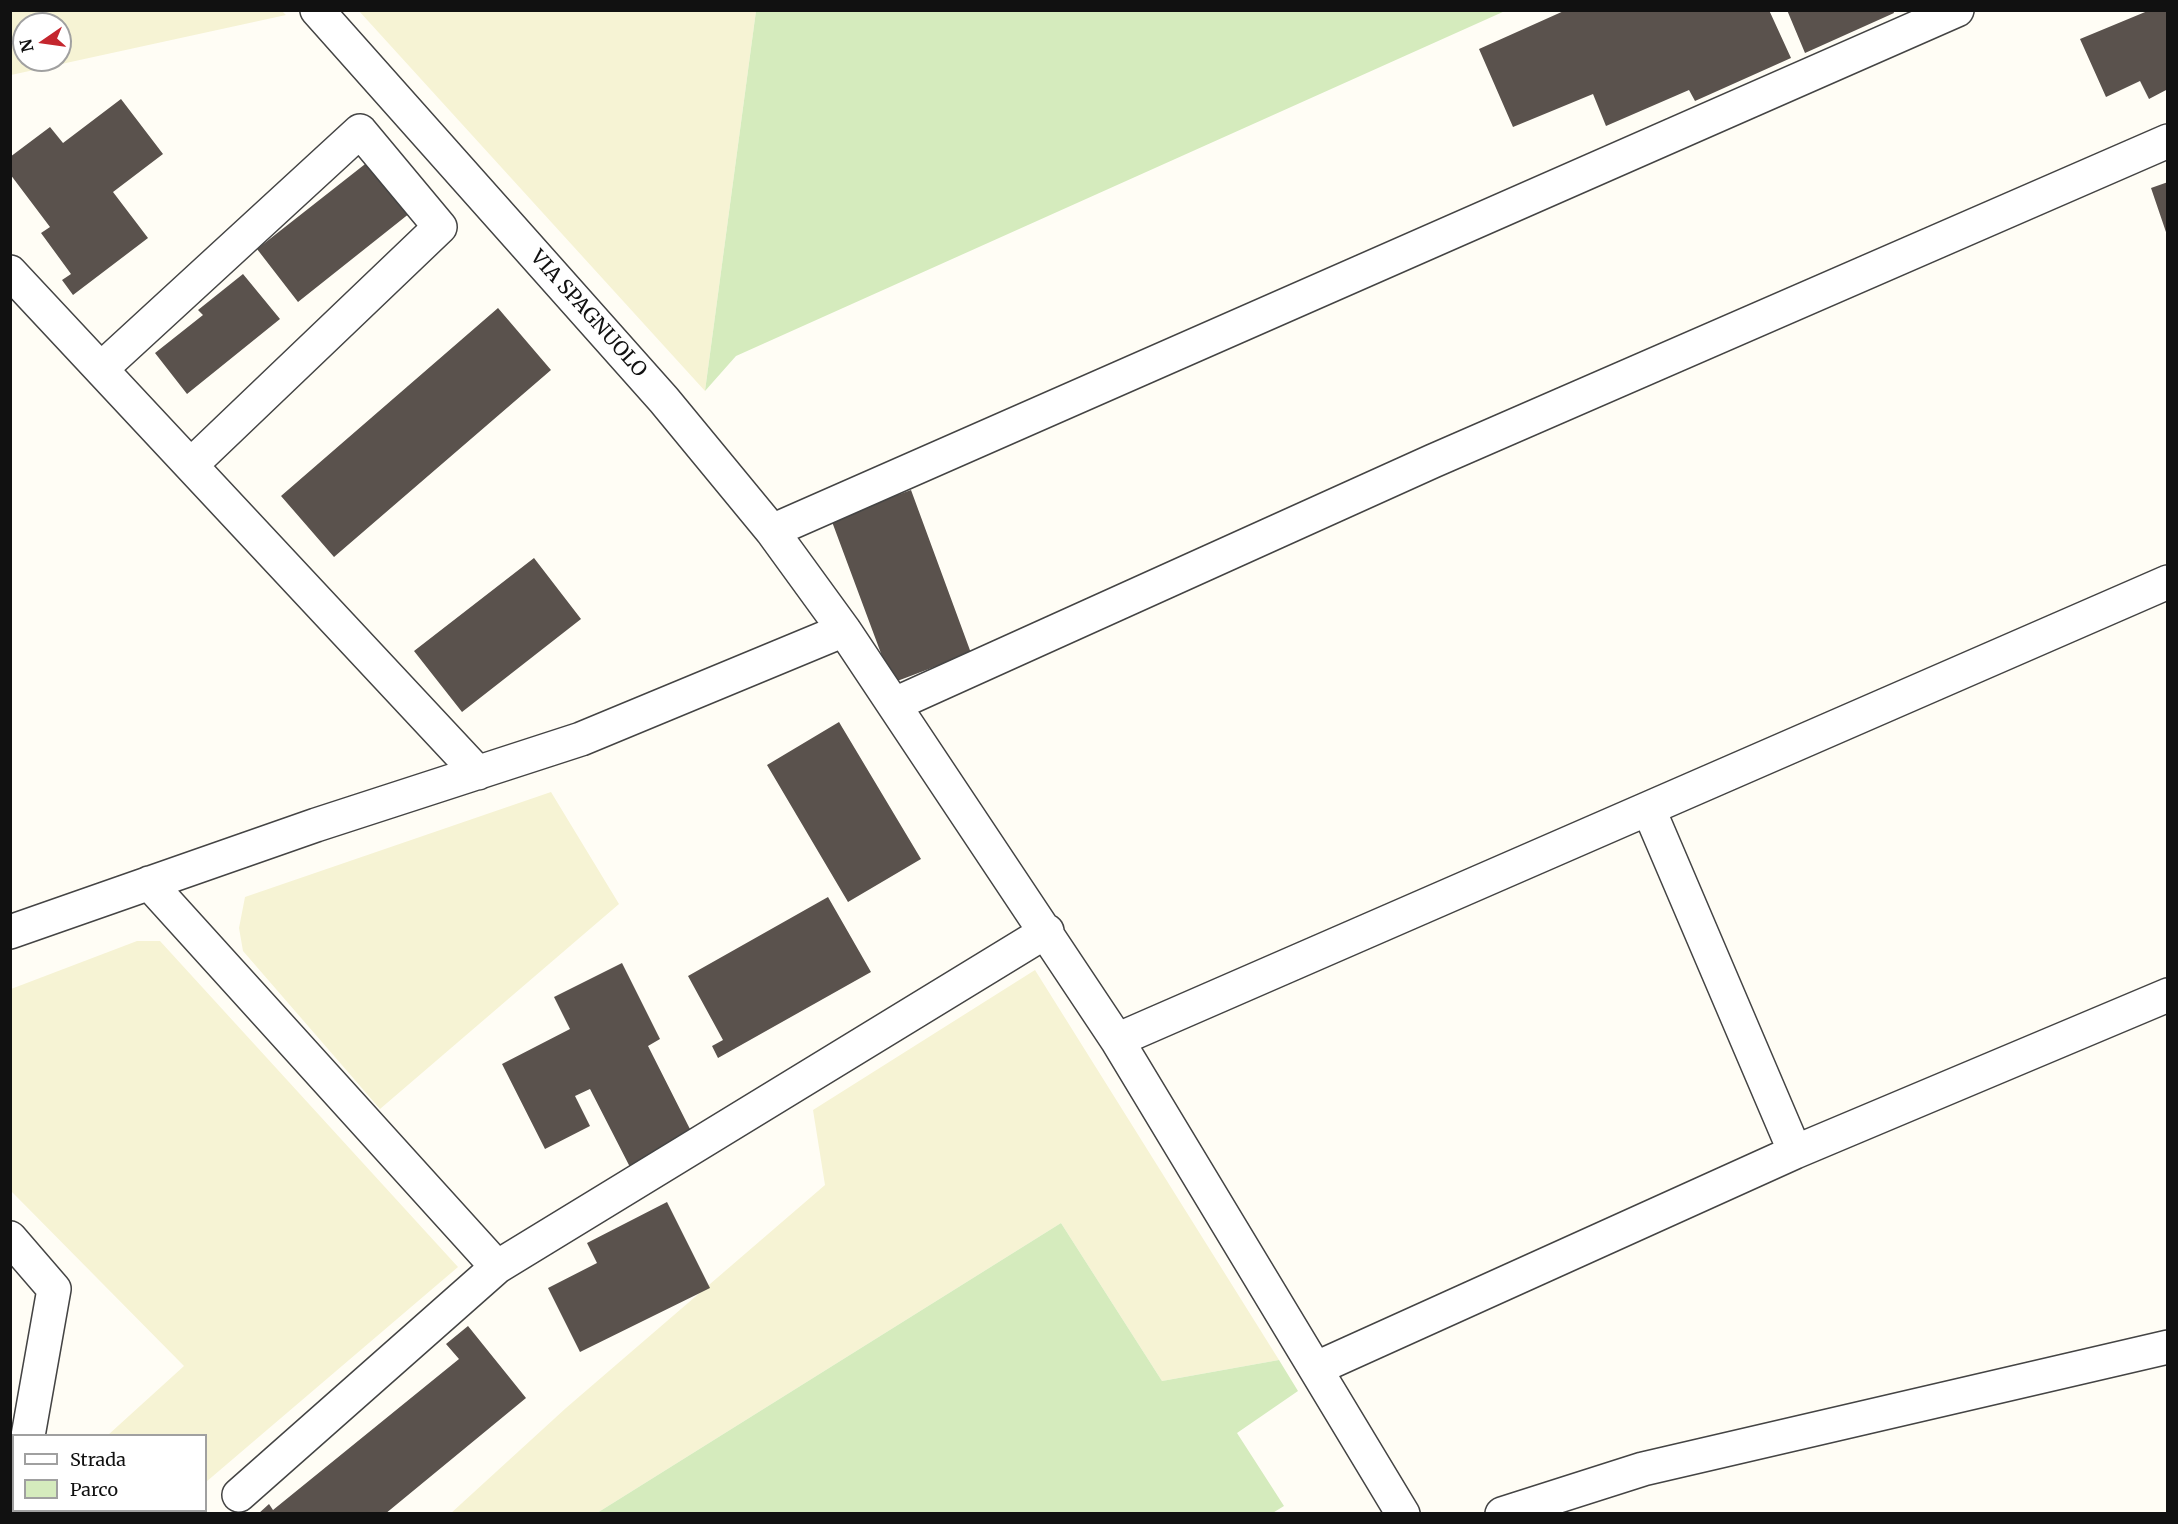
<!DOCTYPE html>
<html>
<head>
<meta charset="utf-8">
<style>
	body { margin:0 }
	#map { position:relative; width:2178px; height:1524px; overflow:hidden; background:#fffdf5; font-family:Merriweather,serif }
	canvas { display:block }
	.frame { position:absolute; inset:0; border:12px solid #111; pointer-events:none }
	.legend { position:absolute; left:12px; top:1434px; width:195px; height:78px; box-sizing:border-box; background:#fff; border:2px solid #a0a0a0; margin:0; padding:8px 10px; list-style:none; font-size:18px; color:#111 }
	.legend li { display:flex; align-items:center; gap:12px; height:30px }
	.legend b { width:30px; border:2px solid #a0a0a0 }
	.north { position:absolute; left:12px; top:12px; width:60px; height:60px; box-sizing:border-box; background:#fff; border:2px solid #a0a0a0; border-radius:50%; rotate:257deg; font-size:16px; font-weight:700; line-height:24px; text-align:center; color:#111 }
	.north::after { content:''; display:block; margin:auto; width:21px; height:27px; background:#c4262e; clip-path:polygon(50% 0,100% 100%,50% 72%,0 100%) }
</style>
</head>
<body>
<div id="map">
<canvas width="2178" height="1524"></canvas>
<div class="frame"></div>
<ul class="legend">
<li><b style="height:8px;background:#fff"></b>Strada</li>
<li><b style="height:16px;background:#d5ebbd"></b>Parco</li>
</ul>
<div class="north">N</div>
</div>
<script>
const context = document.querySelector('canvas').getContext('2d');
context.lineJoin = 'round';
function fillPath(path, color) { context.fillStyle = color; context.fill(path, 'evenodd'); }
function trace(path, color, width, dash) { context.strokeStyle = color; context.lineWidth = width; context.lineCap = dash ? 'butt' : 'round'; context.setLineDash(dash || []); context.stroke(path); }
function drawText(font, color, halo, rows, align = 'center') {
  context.font = font + ' Merriweather,serif'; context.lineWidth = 6; context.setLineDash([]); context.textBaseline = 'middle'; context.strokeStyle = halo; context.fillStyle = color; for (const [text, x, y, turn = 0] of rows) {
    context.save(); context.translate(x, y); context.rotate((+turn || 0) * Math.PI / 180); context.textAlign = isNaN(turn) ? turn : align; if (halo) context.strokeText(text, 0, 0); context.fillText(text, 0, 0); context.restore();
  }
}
fillPath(new Path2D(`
	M281 10 286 15 11 75V11ZM24 24H60V60H24Z
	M359 11H756L705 391Z
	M551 792 619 904 380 1109 243 951 239 928 245 897Z
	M137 941H160L458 1267 206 1482V1436L108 1435 184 1366 11 1191V989Z
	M1035 970 1279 1360 1162 1381 1061 1223 597 1513 450 1514 566 1408 825 1185 813 1110Z`), '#f6f3d4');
fillPath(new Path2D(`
	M756 11V10L1505 11 736 356 705 391Z
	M1061 1223 1162 1381 1279 1360 1298 1391 1237 1433 1284 1506 1271 1514 597 1513Z`), '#d5ebbd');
fillPath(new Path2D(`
	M1566 10H1769L1791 58 1695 101 1689 90 1606 126 1593 94 1513 127 1479 49Z
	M1787 10H1893L1894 13 1805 53Z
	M2150 10H2168V89L2149 99 2140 81 2106 97 2080 39Z
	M121 99 163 154 113 192 148 238 73 295 62 280 71 274 41 233 50 227 10 174V157L50 127 63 143Z
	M369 161 410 213 298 302 257 249Z
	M2168 182V235H2167L2151 188Z
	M243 274 280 319 187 394 155 353 203 315 198 310Z
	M498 308 551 370 334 557 281 496Z
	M911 490 971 653 892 683 831 519Z
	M534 558 581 619 462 712 414 651Z
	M839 722 921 859 848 902 767 765Z
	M828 897 871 972 718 1058 712 1046 723 1040 688 976Z
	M622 963 660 1039 648 1046 694 1137 631 1169 590 1089 575 1096 590 1126 545 1149 502 1064 570 1029 554 997Z
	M667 1202 710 1288 580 1352 548 1288 597 1263 587 1243Z
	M468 1326 526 1398 385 1514H258L269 1504 273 1510 459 1359 446 1344Z`), '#5a524d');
const street = new Path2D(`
	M317 10 664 400 772 531 844 630 1117 1040 1403 1514
	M10 272 478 773
	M101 369 360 131 440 227 191 465
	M772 531 1957 10
	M895 704 1433 461 2168 141
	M1649 810 1795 1152
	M149 883 497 1267
	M10 932 316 825 581 739 844 630
	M1117 1040 2168 582
	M10 1238 54 1289 28 1436
	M1317 1368 1795 1152 2168 995
	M239 1495 497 1267 1047 931
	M48 1510 51 1514
	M1502 1514 1643 1469 2168 1347`);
trace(street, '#444', 36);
trace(street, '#fff', 33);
drawText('20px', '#111', '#fff', [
	["VIA SPAGNUOLO",588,314,48]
]);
</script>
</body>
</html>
